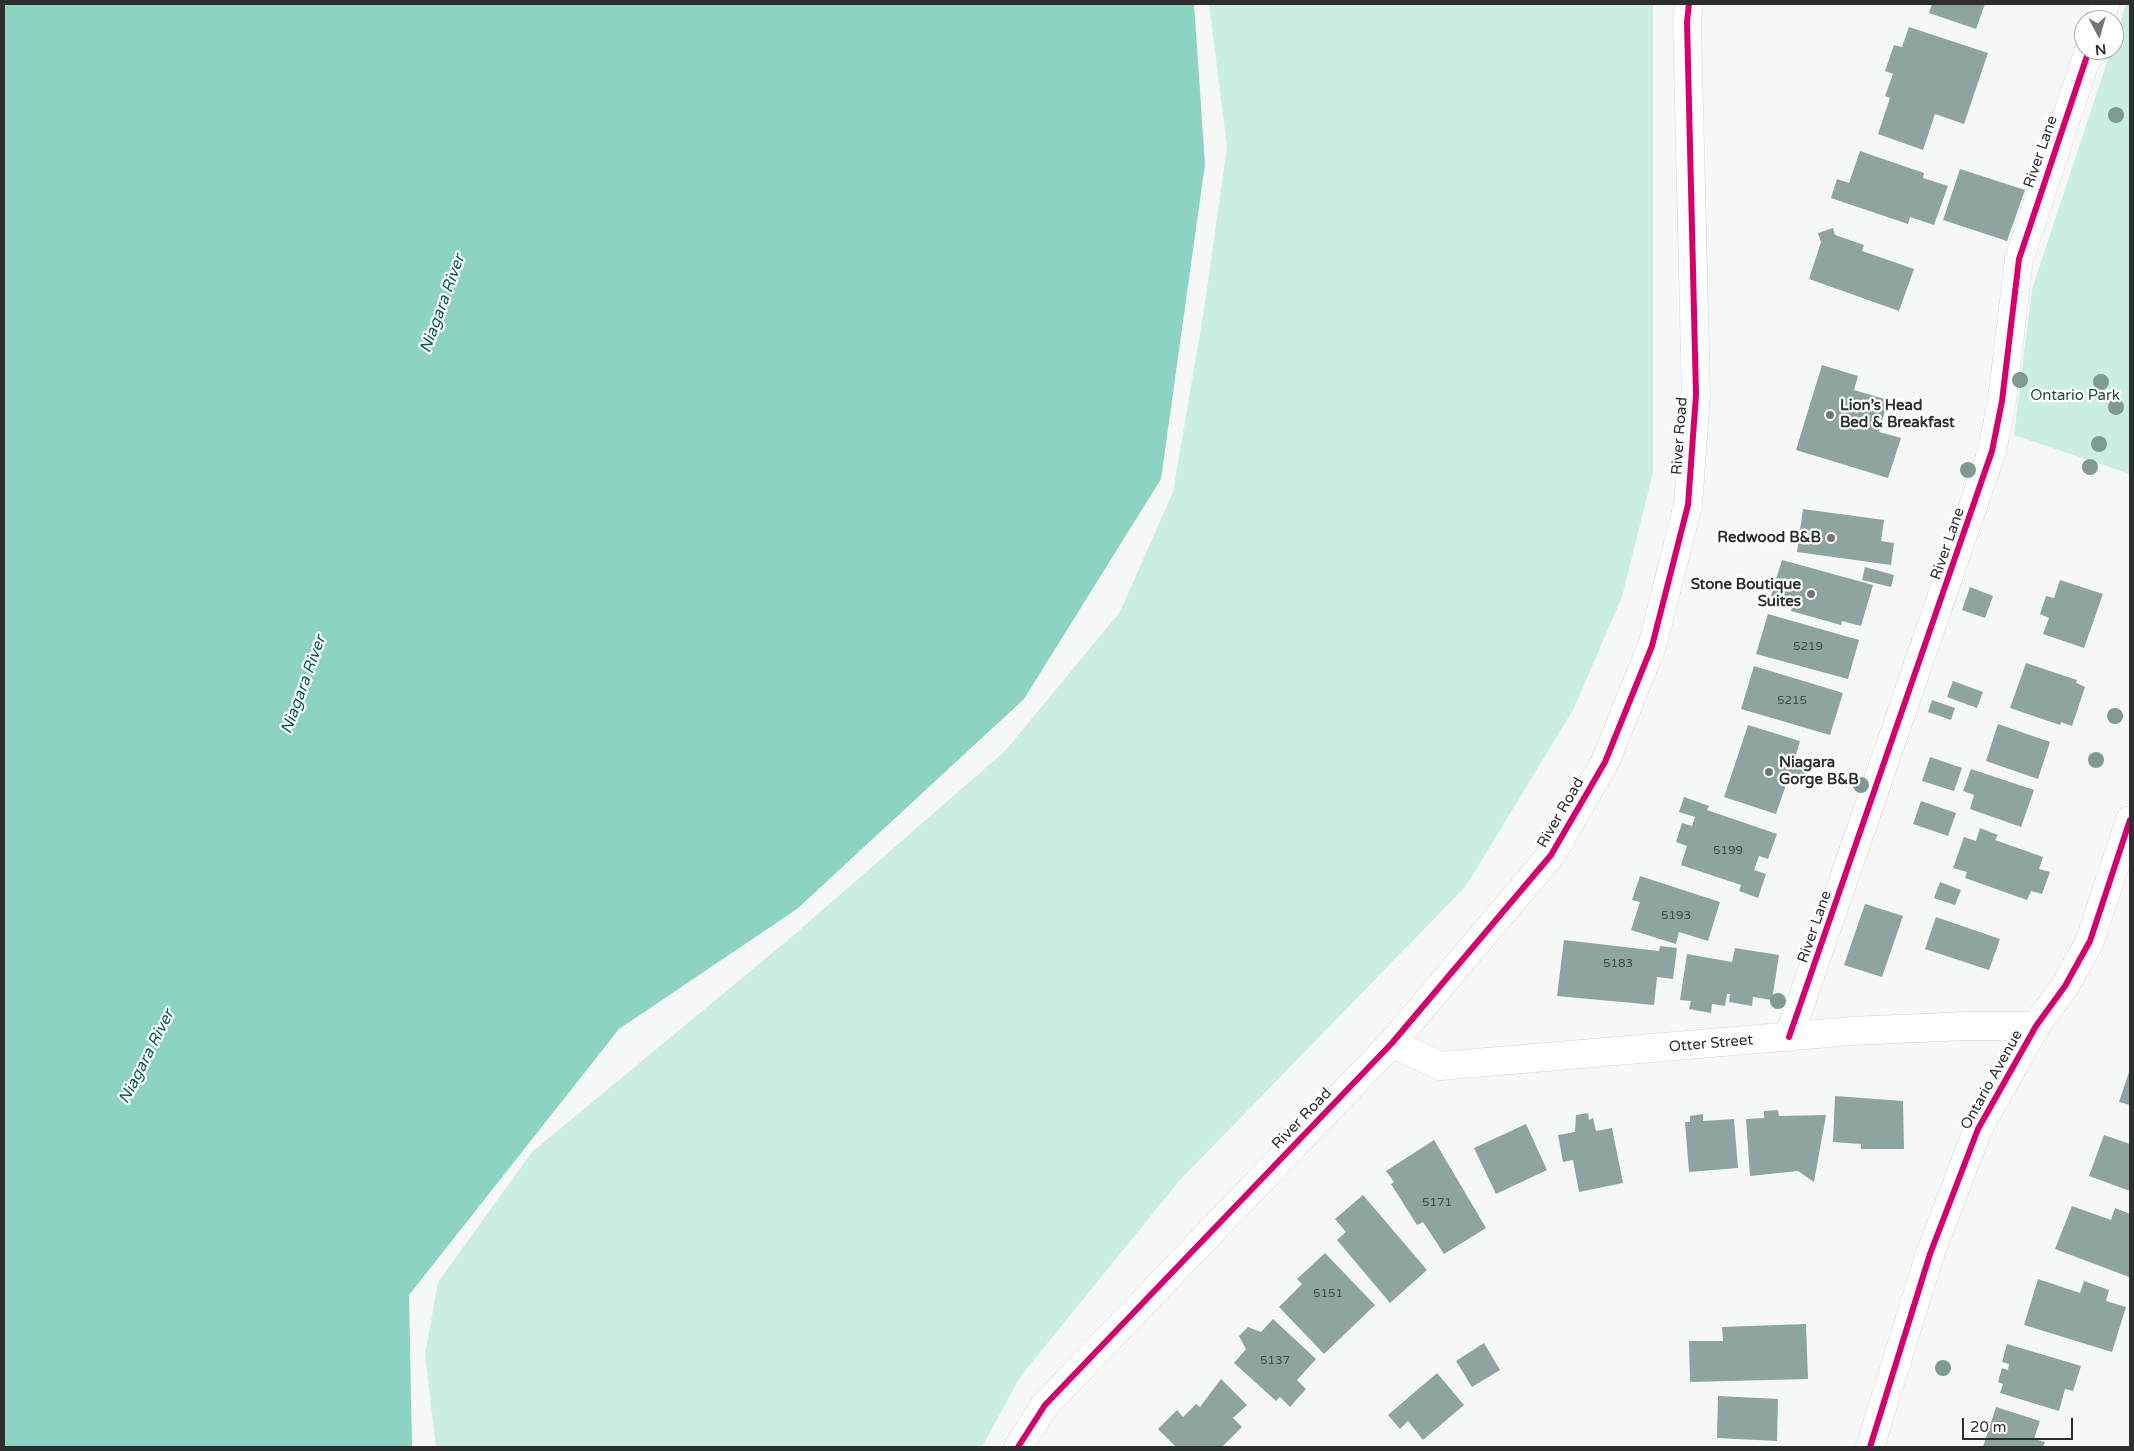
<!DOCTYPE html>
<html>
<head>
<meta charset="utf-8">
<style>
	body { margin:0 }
	#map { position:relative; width:2134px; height:1451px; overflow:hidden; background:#f6f8f7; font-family:"Varela Round",sans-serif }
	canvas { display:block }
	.frame { position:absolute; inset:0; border:5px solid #2d2e2e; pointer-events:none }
	.north { position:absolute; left:2074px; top:10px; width:50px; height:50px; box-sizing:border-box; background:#fff; border:1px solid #ababab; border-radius:50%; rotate:174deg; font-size:14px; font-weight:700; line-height:20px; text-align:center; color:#2d2e2e }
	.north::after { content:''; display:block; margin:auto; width:18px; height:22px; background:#737574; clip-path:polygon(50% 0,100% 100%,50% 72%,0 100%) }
	.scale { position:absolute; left:1962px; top:1418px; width:111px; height:22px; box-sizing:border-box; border:2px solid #2d2e2e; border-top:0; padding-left:6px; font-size:15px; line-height:18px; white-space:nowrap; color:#2d2e2e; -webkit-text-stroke:4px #fff; paint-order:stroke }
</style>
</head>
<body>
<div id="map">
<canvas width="2134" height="1451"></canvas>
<div class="frame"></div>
<div class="north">N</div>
<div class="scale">20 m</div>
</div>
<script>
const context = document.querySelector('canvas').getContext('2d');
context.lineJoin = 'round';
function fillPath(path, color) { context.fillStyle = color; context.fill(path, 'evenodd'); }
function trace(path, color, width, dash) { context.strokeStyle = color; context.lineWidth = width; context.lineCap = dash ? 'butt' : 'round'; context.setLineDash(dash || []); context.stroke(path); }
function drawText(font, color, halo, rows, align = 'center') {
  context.font = font + ' "Varela Round",sans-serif'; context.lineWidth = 4.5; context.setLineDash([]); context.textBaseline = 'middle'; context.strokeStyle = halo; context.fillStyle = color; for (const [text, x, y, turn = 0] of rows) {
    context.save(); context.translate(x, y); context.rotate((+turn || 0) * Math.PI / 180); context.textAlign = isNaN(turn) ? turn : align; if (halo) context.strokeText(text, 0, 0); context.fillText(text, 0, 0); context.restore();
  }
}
fillPath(new Path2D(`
	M1209 4H1653V473L1622 597 1573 710 1466 886 1179 1181 1020 1377 982 1447H436L425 1355 438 1282 532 1152 788 940 1005 751 1120 612 1173 492 1204 310 1227 147Z
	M2126 4H2130V474L2014 435 2032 289 2111 50H2114V41Z`), '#caeee4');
fillPath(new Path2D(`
	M4 4H1194L1205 164 1161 479 1024 699 797 909 619 1029 409 1295 412 1447H4Z`), '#8cd3c2');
fillPath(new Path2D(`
	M1932 4H1985L1976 29 1929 13Z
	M1909 27 1988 53 1964 124 1935 114 1923 150 1878 134 1890 98 1885 96 1893 74 1885 71 1894 45 1902 47Z
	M1860 151 1924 173 1923 178 1948 186 1934 225 1910 217 1908 224 1831 198 1837 179 1849 183Z
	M1960 169 2025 190 2007 241 1943 220Z
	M1833 228 1835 235 1864 245 1862 251 1914 269 1899 311 1809 279 1821 242 1818 233Z
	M1822 365 1858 376 1854 390 1888 400 1879 432 1901 438 1888 478 1796 450Z
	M1803 509 1884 520 1881 541 1894 543 1891 565 1797 552Z
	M1782 560 1873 585 1861 626 1842 621 1841 625 1791 611 1793 606 1770 599Z
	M1865 567 1894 575 1891 587 1862 580Z
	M2060 580 2103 594 2084 648 2043 634 2049 618 2040 614 2046 596 2054 598Z
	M1970 587 1993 596 1985 618 1962 610Z
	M1768 614 1859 640 1848 679 1756 654Z
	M2026 663 2077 680 2076 683 2085 687 2072 726 2061 722 2060 725 2010 708Z
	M1754 666 1843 693 1830 735 1741 709Z
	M1953 681 1983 692 1977 708 1947 697Z
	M1932 700 1955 708 1951 720 1928 712Z
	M1998 724 2050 742 2038 779 1986 761Z
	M1748 725 1800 741 1794 761 1808 766 1803 783 1788 779 1776 814 1724 797Z
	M1930 757 1962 768 1954 791 1922 781Z
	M1971 769 2034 790 2021 827 1970 809 1974 795 1963 791Z
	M1684 797 1709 806 1707 810 1777 834 1768 859 1759 856 1754 870 1766 874 1758 898 1739 891 1741 885 1681 865 1687 846 1676 842 1682 823 1692 826 1695 817 1679 812Z
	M1921 801 1956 813 1948 836 1913 824Z
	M1980 828 1998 835 1995 840 2043 857 2039 869 2050 872 2042 894 2031 891 2027 900 1965 878 1967 872 1953 868 1964 837 1976 841Z
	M1640 876 1720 902 1708 941 1679 932 1676 944 1631 930 1640 902 1632 900Z
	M1940 882 1961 890 1955 905 1934 898Z
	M1865 904 1903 916 1882 977 1844 965Z
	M1936 917 2000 939 1989 970 1925 949Z
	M1564 940 1659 951 1660 946 1677 948 1673 979 1657 977 1654 1005 1557 996Z
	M1735 948 1779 955 1772 1000 1753 997 1752 1006 1729 1002 1730 994H1727L1725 1006 1712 1004 1711 1013 1689 1009 1691 1001 1680 1000 1687 954 1732 962Z
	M2130 1069V1105L2119 1102Z
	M1835 1096 1903 1101 1904 1149H1861V1144L1833 1142Z
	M1778 1110 1779 1116 1826 1115 1814 1182 1798 1171 1750 1176 1746 1119 1764 1118V1111Z
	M1588 1113 1589 1120 1593 1118 1596 1131 1612 1128 1623 1183 1579 1192 1573 1160 1563 1162 1558 1135 1575 1132 1576 1115Z
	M1703 1114V1121L1734 1119 1738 1168 1689 1172 1685 1122H1690V1116Z
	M1526 1124 1547 1170 1496 1194 1474 1148Z
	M2104 1135 2130 1144V1191L2089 1176Z
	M1434 1140 1486 1228 1444 1254 1423 1222 1417 1225 1391 1184 1394 1182 1386 1171Z
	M1363 1195 1427 1270 1390 1303 1337 1240 1346 1232 1335 1219Z
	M2072 1206 2111 1220 2115 1208 2130 1214 2129 1277 2055 1249Z
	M1325 1253 1375 1305 1324 1354 1279 1307 1302 1284 1297 1279Z
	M2038 1279 2080 1293 2084 1281 2109 1290 2106 1301 2126 1307 2112 1352 2024 1325Z
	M1273 1319 1316 1359 1297 1380 1306 1389 1290 1407 1280 1397 1276 1401 1234 1363 1246 1349 1239 1336 1248 1327 1261 1332Z
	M1806 1324 1808 1379 1690 1382 1689 1341H1723L1722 1327Z
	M1484 1343 1500 1370 1472 1387 1456 1361Z
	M2007 1344 2081 1366 2073 1391 2065 1389 2059 1411 2000 1393 2003 1384 1998 1382 2002 1368 2008 1370 2009 1364 2002 1362Z
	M1437 1373 1464 1405 1423 1440 1408 1421 1400 1429 1388 1415Z
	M1221 1379 1247 1405 1233 1418 1242 1427 1222 1447H1176L1158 1429 1177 1410 1183 1417 1196 1404 1200 1407Z
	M1718 1396 1778 1399 1777 1441 1717 1438Z
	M1996 1407 2040 1421 2034 1439 2045 1442 2043 1447H1983Z`), '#8da4a0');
const minor = new Path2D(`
	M2099 20 2105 4
	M1789 1037 1992 451 2002 401 2019 259 2089 50
	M1392 1043 1440 1066 1852 1031 1966 1026H2036
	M1870 1447 1930 1254 1978 1129 2036 1026 2065 986 2090 941 2130 820`);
const secondary = new Path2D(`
	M1018 1447 1045 1405 1392 1043 1551 855 1605 762 1652 646 1688 505 1696 395 1687 22 1689 4`);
trace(minor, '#d1d3d2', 29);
trace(secondary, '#d1d3d2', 29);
trace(minor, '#fefefe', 28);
trace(secondary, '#fefefe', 28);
trace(new Path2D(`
	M1789 1037 1992 451 2002 401 2019 259 2089 50
	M1018 1447 1045 1405 1392 1043 1551 855 1605 762 1652 646 1688 505 1696 395 1687 22 1689 4
	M1870 1447 1930 1254 1978 1129 2036 1026 2065 986 2090 941 2130 820`), '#d6006c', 6);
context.fillStyle = '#809993';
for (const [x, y] of [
	[2116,115],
	[2020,380],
	[2101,382],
	[2116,407],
	[2099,444],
	[2090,467],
	[1968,470],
	[2115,716],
	[2096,760],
	[1861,785],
	[1778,1001],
	[1943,1368]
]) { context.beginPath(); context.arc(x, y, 8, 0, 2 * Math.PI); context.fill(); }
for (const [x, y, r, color] of [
	[1830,415,5,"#737574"],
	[1831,538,5,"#737574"],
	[1811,594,5,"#737574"],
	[1769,772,5,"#737574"]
]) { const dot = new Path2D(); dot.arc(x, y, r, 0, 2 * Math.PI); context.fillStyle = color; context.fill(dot); trace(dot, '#fff', 2); }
drawText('12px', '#454c4a', null, [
	["5219",1808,647],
	["5215",1792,701],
	["5199",1728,851],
	["5193",1676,916],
	["5183",1618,964],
	["5171",1437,1203],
	["5151",1328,1294],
	["5137",1275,1361]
]);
drawText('15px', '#2d2e2e', '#fff', [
	["River Lane",2041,152,-71],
	["River Road",1680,436,-86],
	["River Lane",1948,544,-71],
	["River Road",1561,813,-60],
	["River Lane",1815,927,-71],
	["Otter Street",1711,1044,-5],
	["Ontario Avenue",1992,1080,-61],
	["River Road",1302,1119,-46]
]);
drawText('15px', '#204c42', '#fff', [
	["Ontario Park",2075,396]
]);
drawText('bold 15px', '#2d2e2e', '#fff', [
	["Lion’s Head",1840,406],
	["Bed & Breakfast",1840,423],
	["Redwood B&B",1821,538,"right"],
	["Stone Boutique",1801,585,"right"],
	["Suites",1801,602,"right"],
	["Niagara",1779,763],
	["Gorge B&B",1779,780]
], 'left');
drawText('italic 16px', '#065e4f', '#fff', [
	["Niagara River",443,304,-70],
	["Niagara River",304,685,-70],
	["Niagara River",147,1057,-63]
]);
</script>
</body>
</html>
